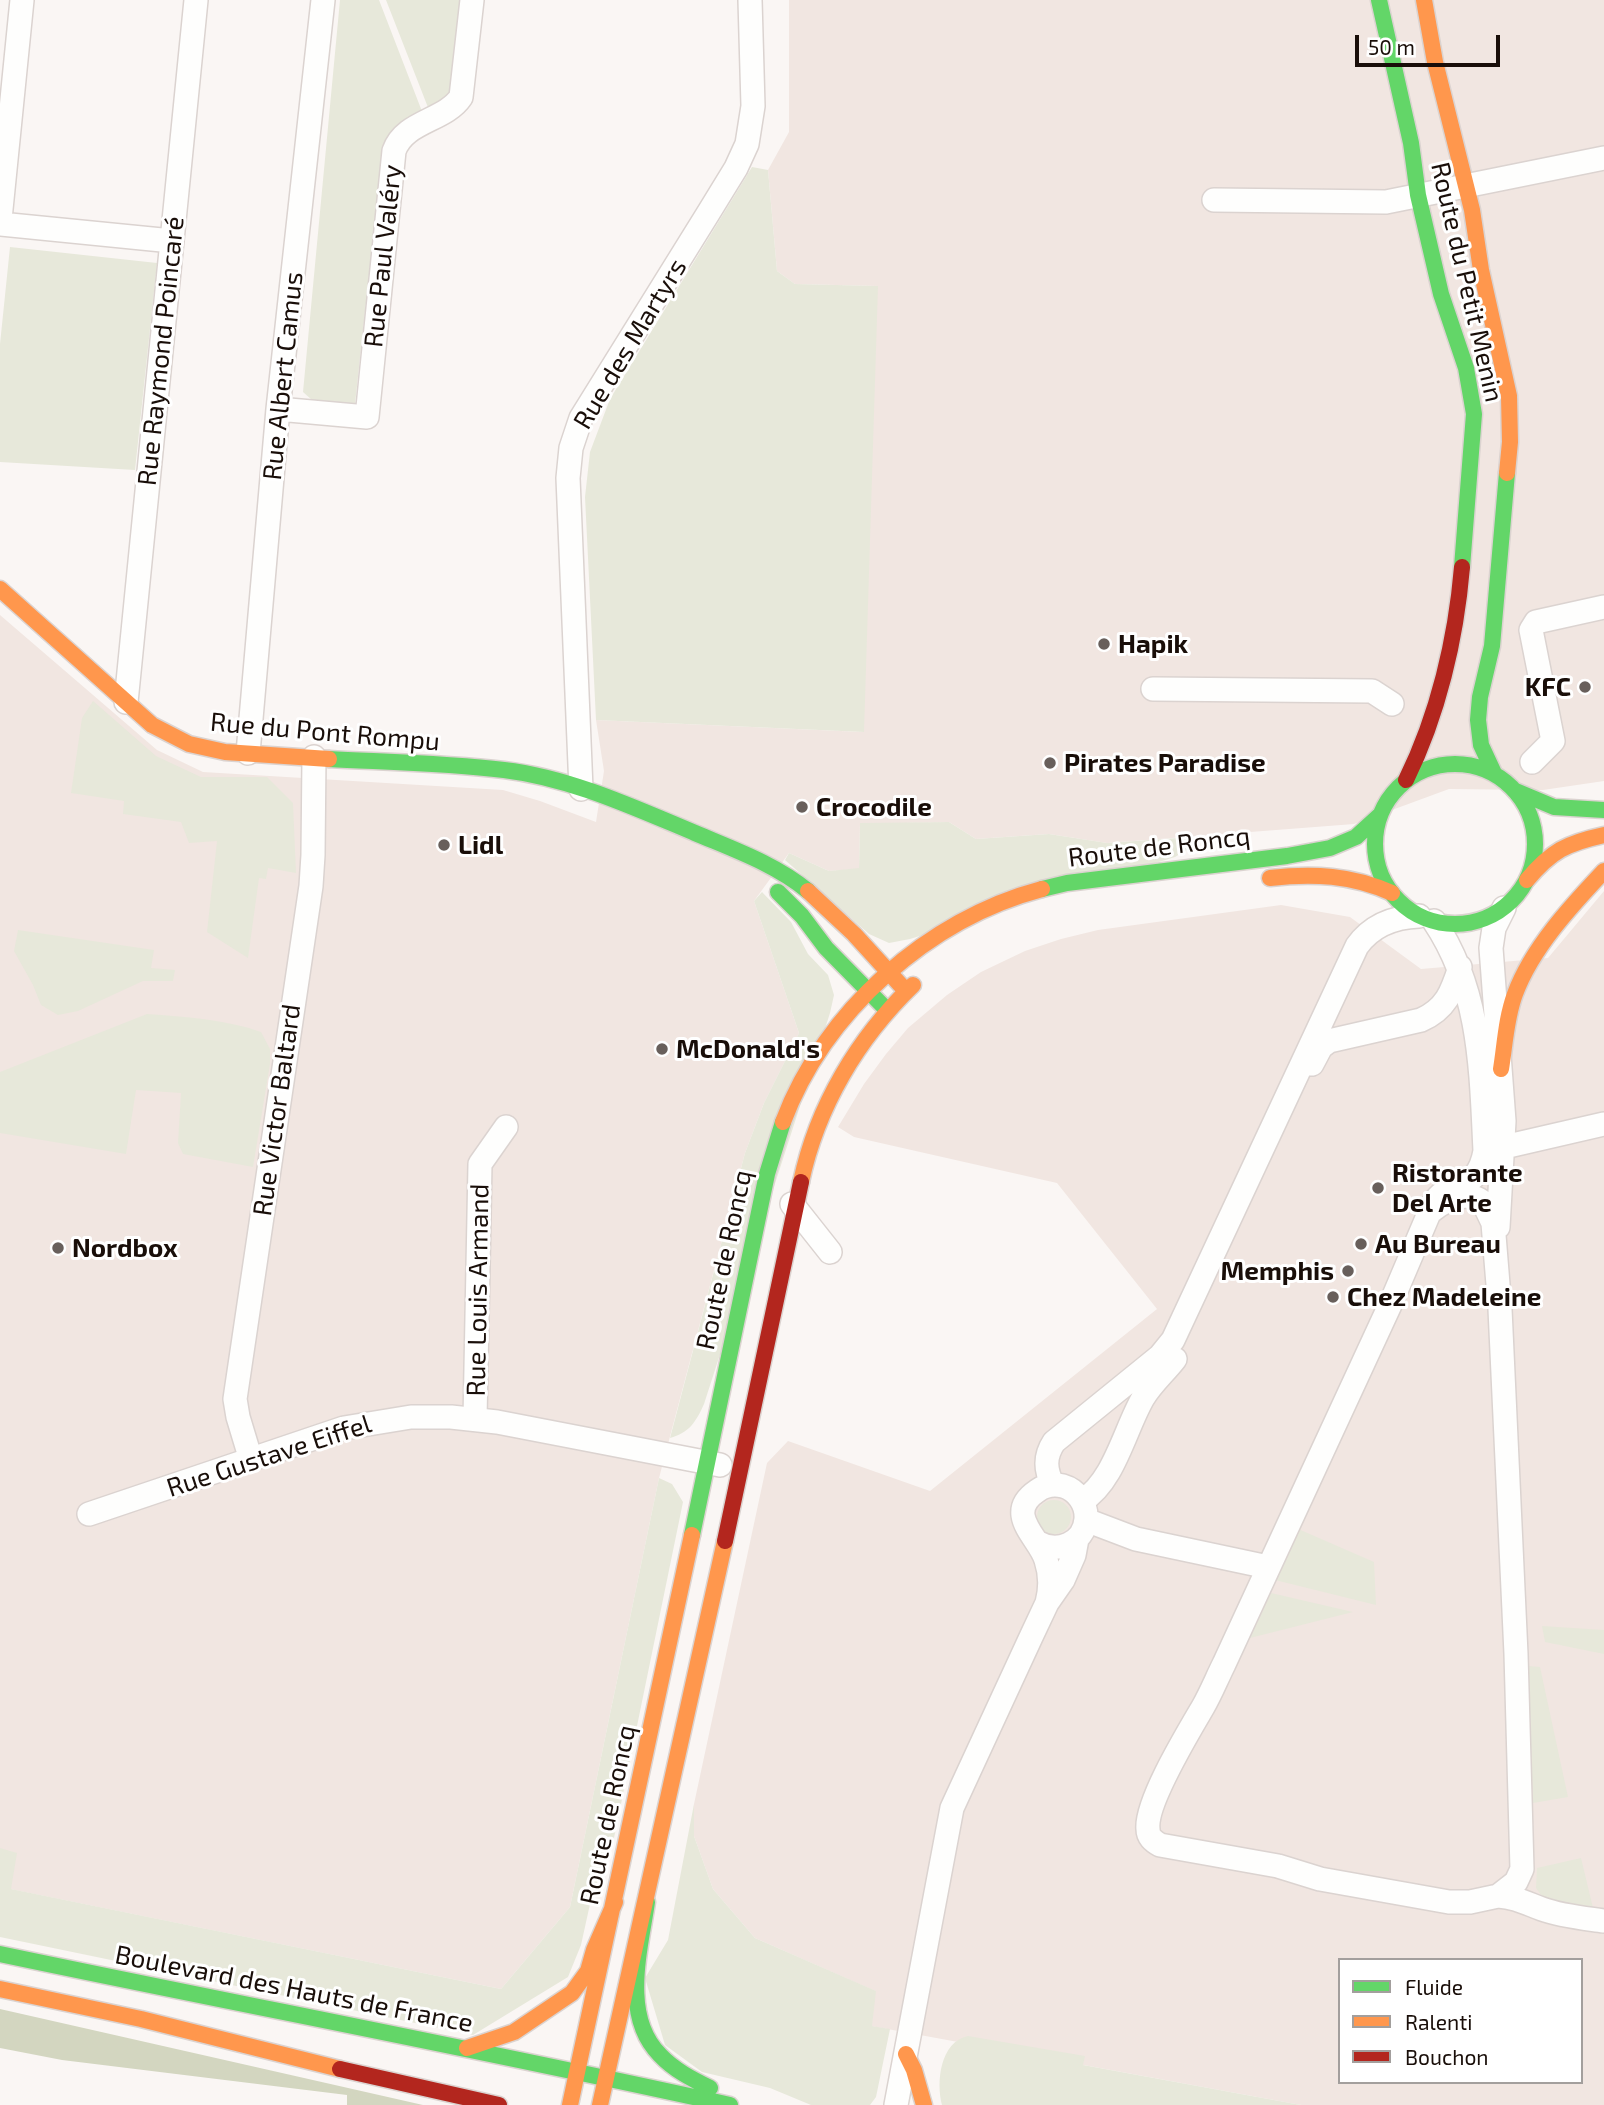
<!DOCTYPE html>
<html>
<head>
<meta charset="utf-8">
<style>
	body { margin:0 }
	#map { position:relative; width:1604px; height:2105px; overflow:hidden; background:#faf6f4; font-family:"Exo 2",sans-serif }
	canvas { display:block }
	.legend { position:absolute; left:1338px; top:1958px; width:245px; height:126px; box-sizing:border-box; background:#fff; border:2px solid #a39f9d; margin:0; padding:9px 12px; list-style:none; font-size:21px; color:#190e09 }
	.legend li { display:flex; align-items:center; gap:14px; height:35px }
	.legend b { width:35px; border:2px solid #a39f9d }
	.scale { position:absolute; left:1355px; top:35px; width:145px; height:32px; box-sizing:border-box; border:4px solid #190e09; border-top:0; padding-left:9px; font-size:21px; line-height:24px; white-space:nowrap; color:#190e09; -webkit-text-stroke:5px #fff; paint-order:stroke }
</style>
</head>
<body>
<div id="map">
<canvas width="1604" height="2105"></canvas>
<ul class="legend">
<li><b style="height:9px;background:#63d668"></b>Fluide</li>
<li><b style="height:9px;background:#ff974d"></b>Ralenti</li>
<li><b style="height:9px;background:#b3261e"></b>Bouchon</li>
</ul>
<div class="scale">50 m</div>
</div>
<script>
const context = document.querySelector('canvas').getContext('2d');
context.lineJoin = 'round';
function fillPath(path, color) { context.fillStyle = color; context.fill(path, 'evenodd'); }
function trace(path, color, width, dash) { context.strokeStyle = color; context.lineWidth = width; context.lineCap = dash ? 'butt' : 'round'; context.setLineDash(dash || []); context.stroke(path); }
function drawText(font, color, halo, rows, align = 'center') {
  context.font = font + ' "Exo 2",sans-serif'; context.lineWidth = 6; context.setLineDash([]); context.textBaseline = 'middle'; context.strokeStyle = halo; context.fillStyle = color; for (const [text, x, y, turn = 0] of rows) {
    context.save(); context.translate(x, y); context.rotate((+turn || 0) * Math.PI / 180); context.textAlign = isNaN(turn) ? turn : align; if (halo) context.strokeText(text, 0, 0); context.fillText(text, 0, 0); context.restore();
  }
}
fillPath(new Path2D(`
	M789 0H1604V781L1543 790 1449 789 1354 824 1107 843 1049 834 976 839 949 822 860 824 859 869 829 871 789 853 754 901 799 1033 764 1103 745 1153 659 1478 570 1907 501 1989 0 1887V615L157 750 203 772 503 790 540 801 596 822 604 771 596 720 863 732 877 286 795 284 777 271 768 170 789 132Z
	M1604 891V2105H1301L871 2026 875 1991 755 1938 713 1889 694 1836V1804L767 1463 788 1441 930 1491 1157 1309 1057 1183 854 1137 838 1127 864 1084 886 1054 908 1028 947 995 981 972 1025 951 1061 939 1098 930 1281 905 1350 917 1421 969 1548 958ZM1340 1960H1581V2082H1340Z`), '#f1e6e1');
fillPath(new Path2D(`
	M340 0H379L423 114 398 125 383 145 355 404 312 400 303 392Z
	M386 0H464L452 96 429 110Z
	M752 167 768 170 777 271 795 284 878 286 864 732 596 720 585 497 590 452 610 399Z
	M10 247 157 263 135 470 0 462V344Z
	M93 701 156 756 201 777H267L293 803 296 873 268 868 266 879 259 878 248 958 207 932 217 841 189 843 181 822 123 814 124 801 71 793 82 718Z
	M949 822 976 839 1049 834 1107 843 1192 837 1190 848 1175 857 910 939 889 943 869 934 785 860 789 853 829 871 859 868 860 823Z
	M762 892 791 922 808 954 828 975 834 995 830 1013 704 1404C696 1422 689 1433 670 1438L745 1153 764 1103 799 1033 754 901Z
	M18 930 154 950 151 968 175 970 173 981H143L78 1011 58 1015 41 1005 33 985 14 951Z
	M147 1014C185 1017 225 1019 261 1032L270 1049V1064L253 1167 183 1154 178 1143 181 1093 136 1090 126 1154 0 1133V1072Z
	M659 1478 672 1484 683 1502 614 1838 592 1895 581 1945 568 1977 473 2035 0 1937V1848L17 1853 11 1889 501 1989 570 1907Z
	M1037 1517a17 17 0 1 1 34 0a17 17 0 1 1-34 0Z
	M1296 1528 1374 1562 1376 1605 1275 1580Z
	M1271 1593 1353 1612 1250 1638Z
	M1542 1626 1604 1630V1654L1545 1642Z
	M1528 1666 1540 1667 1568 1797 1533 1803Z
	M694 1804V1836L713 1889 755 1938 876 1991 872 2026 890 2029 876 2097 870 2105H811L770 2088 702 2072 665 2045 645 1978 668 1940Z
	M1581 1858 1593 1908 1544 1899 1536 1888 1537 1868Z
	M968 2036 1085 2056 1083 2065 1301 2105H942C936 2082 940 2042 968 2036Z`), '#e7e8da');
fillPath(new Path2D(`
	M0 2009 423 2105H347V2095L62 2060 0 2048Z`), '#d3d6c0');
const street = new Path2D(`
	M1214 200 1386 202 1604 158
	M0 219 22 0
	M0 224 172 241
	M278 409 367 417 394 151C404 121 445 121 461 97L472 0
	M1153 689 1372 691 1392 704
	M126 702 196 0
	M248 753 278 409 323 0
	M1532 762 1553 741 1531 630 1536 622 1604 607
	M581 789 568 478 571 448 581 418 709 212 736 168 747 144 753 106 750 0
	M1312 1064 1321 1047 1329 1041 1421 1020C1446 1009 1452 992 1460 967
	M1504 1147 1604 1124
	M792 1204 830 1252
	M1430 1212C1445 1200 1465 1189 1483 1202L1493 1223 1500 1309 1516 1654 1522 1869 1516 1882 1498 1896 1470 1902H1449L1320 1879 1278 1866 1160 1845C1153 1841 1148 1837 1148 1829 1145 1803 1189 1731 1203 1707 1211 1693 1217 1678 1224 1664L1390 1305 1433 1204C1449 1177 1477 1196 1485 1151 1481 1070 1481 991 1434 921
	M1498 1227 1504 1121 1491 948 1494 928 1504 908
	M475 1419 480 1164 506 1127
	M251 1460 238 1417 235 1399 311 886 313 855 314 757
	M1053 1485C1045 1470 1044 1457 1054 1442L1160 1356 1173 1340 1357 946C1372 925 1394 917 1419 916
	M1082 1501C1114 1482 1125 1429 1143 1398 1152 1383 1165 1372 1175 1359
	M89 1514 344 1428 411 1417H451L497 1422 720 1465
	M1086 1520 1136 1539 1268 1567
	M1037 1542C1057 1554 1084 1544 1086 1519 1087 1504 1077 1490 1063 1486 1054 1484 1045 1485 1037 1491 1003 1514 1040 1538 1046 1560 1051 1575 1051 1588 1047 1603
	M1498 1896C1515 1897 1526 1903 1542 1909 1561 1916 1583 1918 1604 1921
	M896 2105 952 1808 1031 1637 1047 1603 1063 1580 1074 1555 1077 1539`);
const fast = new Path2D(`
	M1379 0 1411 143 1418 195 1441 294 1466 368 1474 414 1462 567
	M329 759C387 762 446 763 504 770 571 778 635 808 695 833 735 850 775 864 808 891
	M1375 844a80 80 0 1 1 160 0a80 80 0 1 1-160 0Z
	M1494 773 1481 745 1478 720 1480 697 1492 646 1507 473
	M1516 791 1554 807 1604 810
	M1042 889 1067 883 1287 856 1330 848 1356 837 1379 816
	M778 892 802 916 826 948 886 1009
	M692 1535 767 1174 783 1122
	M647 1902C640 1950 621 2016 660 2055 674 2070 692 2079 710 2088
	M0 1954C243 2005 487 2051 730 2105`);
const slow = new Path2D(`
	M1424 0 1435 62 1472 210 1481 270 1509 396 1510 442 1507 473
	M0 589 152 725 189 744 225 752 329 759
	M1270 878C1313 873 1352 875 1392 893
	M1527 880C1551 851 1567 843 1604 835
	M808 891 854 934 906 991
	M1501 1069C1505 1044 1506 1018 1515 994 1532 948 1571 906 1604 871
	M783 1122C824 1012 928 919 1042 889
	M801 1182C817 1106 858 1038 913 985
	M0 1989 141 2019 340 2069
	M467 2048 514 2032 572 1993 588 1971 594 1950 615 1902
	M906 2054 914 2070 924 2105
	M570 2105 692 1535
	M600 2105 725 1541`);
const jam = new Path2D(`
	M1406 780C1438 715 1456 639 1462 567
	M725 1541 801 1182
	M340 2069 499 2105`);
trace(street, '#dbd3d0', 26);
trace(fast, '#dbd3d0', 19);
trace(slow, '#dbd3d0', 19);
trace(jam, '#dbd3d0', 19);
trace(street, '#fefefd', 23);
trace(fast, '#63d668', 16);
trace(slow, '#ff974d', 16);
trace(jam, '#b3261e', 16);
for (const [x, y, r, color] of [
	[1104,644,7,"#685f5b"],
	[1585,687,7,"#685f5b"],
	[1050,763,7,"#685f5b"],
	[802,807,7,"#685f5b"],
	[444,845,7,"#685f5b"],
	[662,1049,7,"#685f5b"],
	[1378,1188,7,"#685f5b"],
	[1361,1244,7,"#685f5b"],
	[58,1248,7,"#685f5b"],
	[1348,1271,7,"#685f5b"],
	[1333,1297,7,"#685f5b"]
]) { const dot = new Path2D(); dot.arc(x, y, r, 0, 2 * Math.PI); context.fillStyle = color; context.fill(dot); trace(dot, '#fff', 2.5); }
drawText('26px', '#190e09', '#fff', [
	["Rue Paul Valéry",383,256,-84],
	["Route du Petit Menin",1467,282,77],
	["Rue des Martyrs",630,344,-59],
	["Rue Raymond Poincaré",161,351,-84],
	["Rue Albert Camus",283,376,-84],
	["Rue du Pont Rompu",325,732,5],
	["Route de Roncq",1159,847,-7],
	["Rue Victor Baltard",277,1110,-82],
	["Route de Roncq",724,1260,-78],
	["Rue Louis Armand",478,1290,-89],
	["Rue Gustave Eiffel",269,1456,-18],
	["Route de Roncq",608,1815,-78],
	["Boulevard des Hauts de France",294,1989,11]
]);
drawText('bold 26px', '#190e09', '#fff', [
	["Hapik",1118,644],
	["KFC",1571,687,"right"],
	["Pirates Paradise",1064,763],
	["Crocodile",816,807],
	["Lidl",458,845],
	["McDonald's",676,1049],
	["Ristorante",1392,1173],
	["Del Arte",1392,1203],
	["Au Bureau",1375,1244],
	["Nordbox",72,1248],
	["Memphis",1334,1271,"right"],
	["Chez Madeleine",1347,1297]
], 'left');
</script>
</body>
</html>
